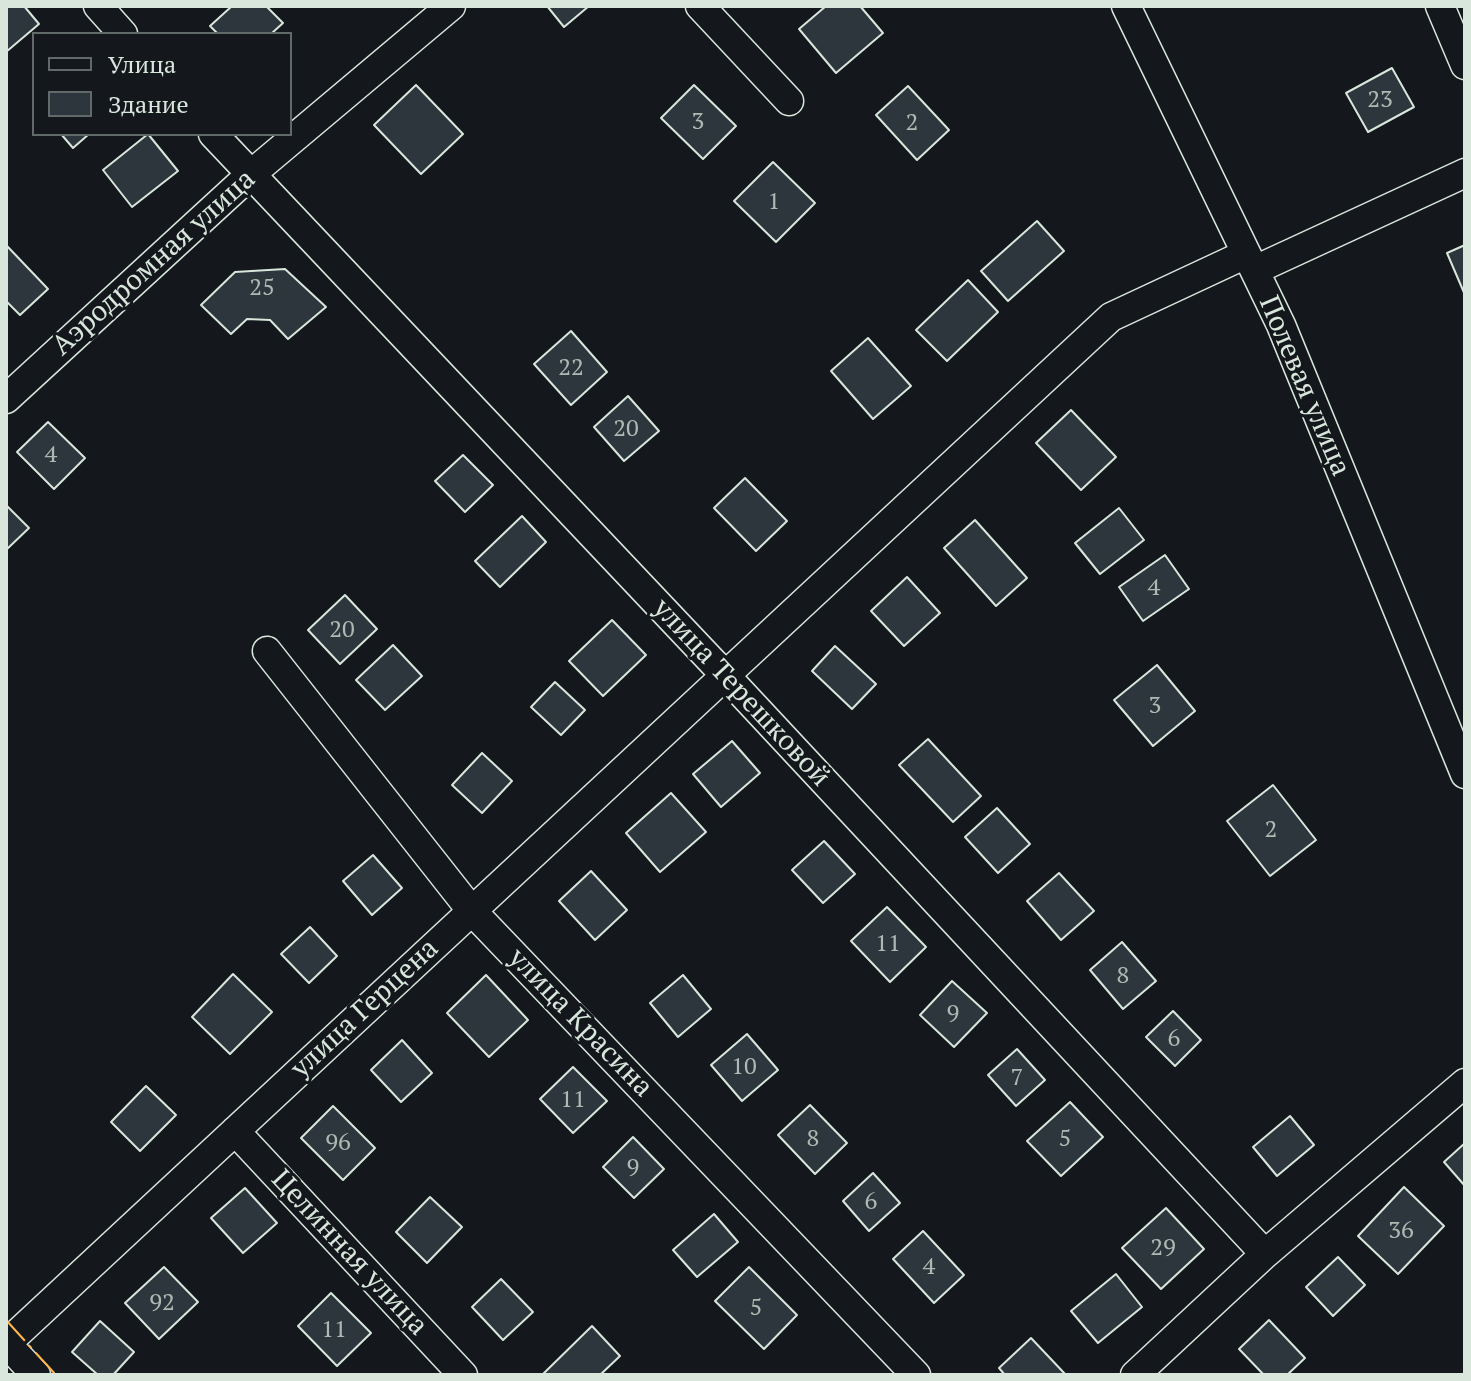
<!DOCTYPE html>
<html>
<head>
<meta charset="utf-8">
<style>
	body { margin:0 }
	#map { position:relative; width:1471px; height:1381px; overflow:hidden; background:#14181c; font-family:"PT Serif",serif }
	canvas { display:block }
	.frame { position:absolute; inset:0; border:8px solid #d8e6dc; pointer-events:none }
	.legend { position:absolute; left:32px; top:32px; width:260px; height:104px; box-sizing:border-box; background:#14181c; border:2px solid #626a69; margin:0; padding:10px 14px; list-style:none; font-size:24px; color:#d8e6dc }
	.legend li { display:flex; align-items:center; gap:16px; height:40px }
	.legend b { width:40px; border:2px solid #626a69 }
</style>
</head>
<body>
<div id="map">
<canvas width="1471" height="1381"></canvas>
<div class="frame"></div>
<ul class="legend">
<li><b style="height:10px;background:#14181c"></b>Улица</li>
<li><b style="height:22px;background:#2c363c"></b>Здание</li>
</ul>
</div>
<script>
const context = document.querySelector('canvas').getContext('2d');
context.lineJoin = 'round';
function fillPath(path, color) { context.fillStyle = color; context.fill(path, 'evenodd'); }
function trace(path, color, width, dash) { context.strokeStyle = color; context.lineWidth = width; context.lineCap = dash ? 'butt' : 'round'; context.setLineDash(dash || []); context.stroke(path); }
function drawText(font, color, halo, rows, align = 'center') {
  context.font = font + ' "PT Serif",serif'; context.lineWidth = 6; context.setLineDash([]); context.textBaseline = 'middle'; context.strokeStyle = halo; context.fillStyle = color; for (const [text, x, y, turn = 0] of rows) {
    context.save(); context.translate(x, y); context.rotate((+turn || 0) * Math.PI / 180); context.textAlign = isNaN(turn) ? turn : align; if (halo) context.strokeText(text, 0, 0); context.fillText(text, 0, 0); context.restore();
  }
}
const building = new Path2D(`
	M6 6H24L39 24 6 52Z
	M232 6H266L283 23 271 34H218L210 26Z
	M547 6H589L564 27Z
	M826 6H860L883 33 836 73 799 29Z
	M1392 68 1414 107 1368 132 1346 93Z
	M416 85 463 134 421 174 374 125Z
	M694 85 736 126 703 159 661 118Z
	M908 86 949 130 917 160 876 115Z
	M61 134H89L73 148Z
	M148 134 178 171 132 207 103 170Z
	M773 162 815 203 776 242 734 201Z
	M1037 221 1064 251 1008 301 981 271Z
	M1465 245V295L1447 253Z
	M7 246 48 289 20 315 6 301Z
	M285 269 326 307 288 339 270 320 247 319 231 334 201 305 235 272Z
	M968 280 998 312 947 361 916 330Z
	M571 331 607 372 571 405 534 364Z
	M868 338 911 386 873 419 831 371Z
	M628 396 659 431 624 461 594 427Z
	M1071 410 1116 457 1081 490 1036 443Z
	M48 422 85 458 54 489 17 452Z
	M463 455 493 485 465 512 435 481Z
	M745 478 787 521 756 551 714 508Z
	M6 505 29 528 6 550Z
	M1119 508 1144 540 1100 574 1075 543Z
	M522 516 546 542 500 587 475 561Z
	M975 520 1027 578 996 606 944 548Z
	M1165 555 1189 589 1143 621 1119 587Z
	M907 577 940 613 904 646 871 611Z
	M345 595 377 629 340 664 308 630Z
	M612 620 646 655 603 696 569 661Z
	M393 645 422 676 385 710 356 680Z
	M835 646 876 684 852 709 812 671Z
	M1157 665 1195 711 1153 746 1114 700Z
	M555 682 585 710 561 735 531 707Z
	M928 739 981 796 953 822 899 765Z
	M732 741 760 773 721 807 693 774Z
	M482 753 512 781 482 813 452 785Z
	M1273 785 1316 840 1270 876 1227 821Z
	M671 793 706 832 660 872 626 833Z
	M997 808 1030 844 998 873 965 837Z
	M824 841 855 874 823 903 792 870Z
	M373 855 402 888 372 915 343 881Z
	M591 871 627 910 595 940 559 901Z
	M1059 873 1094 911 1061 940 1027 901Z
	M887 907 926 947 890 982 851 941Z
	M310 927 337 956 309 983 281 954Z
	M1122 942 1156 981 1123 1009 1090 970Z
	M233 974 272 1012 230 1054 192 1017Z
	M486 975 528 1020 489 1057 447 1013Z
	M683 975 711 1009 678 1037 650 1003Z
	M952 981 987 1013 954 1047 920 1015Z
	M1173 1011 1201 1040 1175 1066 1146 1037Z
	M747 1034 778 1070 742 1101 711 1065Z
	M402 1040 432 1073 401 1102 371 1070Z
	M1017 1049 1045 1080 1016 1106 988 1075Z
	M573 1067 607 1101 573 1133 540 1099Z
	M146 1086 176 1115 140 1151 111 1122Z
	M1070 1102 1103 1137 1061 1176 1027 1141Z
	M810 1105 847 1143 815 1174 778 1135Z
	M333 1106 375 1148 343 1180 301 1138Z
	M1290 1116 1314 1145 1277 1176 1253 1147Z
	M633 1137 664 1169 634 1198 603 1167Z
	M1465 1143V1186L1444 1162Z
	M873 1173 900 1203 869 1231 843 1201Z
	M1404 1187 1444 1226 1398 1274 1358 1236Z
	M245 1188 277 1223 243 1253 211 1218Z
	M430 1197 462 1227 427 1263 396 1232Z
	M1166 1208 1204 1249 1161 1289 1122 1248Z
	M714 1214 738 1242 697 1277 673 1250Z
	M923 1231 964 1275 934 1303 893 1259Z
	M1338 1257 1365 1285 1333 1316 1306 1287Z
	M164 1267 198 1302 159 1339 125 1303Z
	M749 1267 797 1315 764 1349 715 1301Z
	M1116 1274 1142 1307 1098 1343 1071 1311Z
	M501 1279 533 1312 503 1340 472 1307Z
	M331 1293 371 1333 337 1366 298 1326Z
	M1269 1320 1305 1358 1287 1375H1264L1239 1349Z
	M100 1321 134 1352 113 1375H98L72 1352Z
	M592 1326 620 1356 600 1375H542Z
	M1031 1338 1066 1375H1005L999 1368Z`);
fillPath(building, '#2c363c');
trace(building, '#d8e6dc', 2);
const street = new Path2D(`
	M98 6 123 34
	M700 6 789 101
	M1126 6 1281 325 1465 774
	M1440 6 1465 65
	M213 134 724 674 1265 1254
	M1255 270 1465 173
	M6 399 250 175 451 6
	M267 651 471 910 916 1375
	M235 1131 463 1375
	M6 1343 36 1375
	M6 1344 1111 317 1246 254
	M1135 1375 1265 1254 1465 1083`);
trace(street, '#d8e6dc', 31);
trace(street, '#14181c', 28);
trace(new Path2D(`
	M6 1320 56 1375`), '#ffb74d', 2, [28, 6, 4, 6]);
drawText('24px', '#adbab4', null, [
	["23",1380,100],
	["3",698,122],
	["2",912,123],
	["1",774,202],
	["25",262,288],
	["22",571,368],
	["20",626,429],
	["4",51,455],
	["4",1154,588],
	["20",342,630],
	["3",1155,706],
	["2",1271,830],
	["11",888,944],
	["8",1123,976],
	["9",953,1014],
	["6",1174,1039],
	["10",744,1067],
	["7",1017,1078],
	["11",573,1100],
	["8",813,1139],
	["5",1065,1139],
	["96",338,1143],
	["9",633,1168],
	["6",871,1202],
	["36",1401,1231],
	["29",1163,1248],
	["4",929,1267],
	["92",162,1303],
	["5",756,1308],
	["11",334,1330]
]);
drawText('28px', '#d8e6dc', '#14181c', [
	["Аэродромная улица",154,263,-42],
	["Полевая улица",1304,386,67],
	["улица Терешковой",741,693,47],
	["улица Герцена",365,1009,-43],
	["улица Красина",580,1023,46],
	["Целинная улица",349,1253,47]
]);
</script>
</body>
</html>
